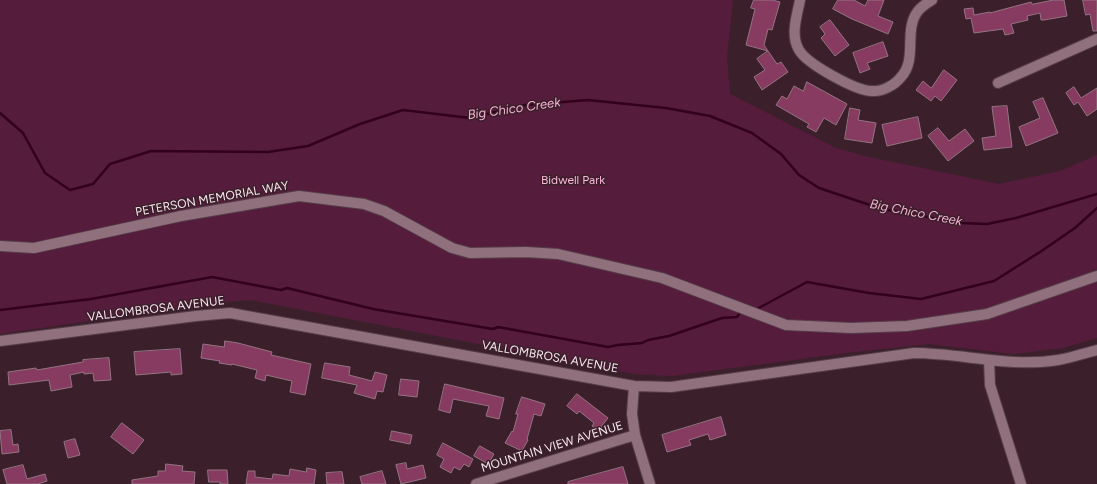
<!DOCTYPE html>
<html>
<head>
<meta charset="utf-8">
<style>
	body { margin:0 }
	canvas { display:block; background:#3b202c }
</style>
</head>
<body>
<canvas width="1097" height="484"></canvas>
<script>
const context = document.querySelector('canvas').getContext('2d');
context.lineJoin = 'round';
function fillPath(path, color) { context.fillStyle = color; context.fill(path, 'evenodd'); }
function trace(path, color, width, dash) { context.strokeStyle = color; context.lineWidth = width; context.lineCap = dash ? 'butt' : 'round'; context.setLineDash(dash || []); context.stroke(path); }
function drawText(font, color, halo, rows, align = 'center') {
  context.font = font + ' Figtree,sans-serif'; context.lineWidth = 3; context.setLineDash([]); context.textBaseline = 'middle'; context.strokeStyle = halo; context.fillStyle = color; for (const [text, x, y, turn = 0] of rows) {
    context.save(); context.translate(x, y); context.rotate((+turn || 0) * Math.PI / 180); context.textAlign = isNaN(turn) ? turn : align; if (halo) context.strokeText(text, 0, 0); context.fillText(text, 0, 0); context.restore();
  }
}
fillPath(new Path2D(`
	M0 0H733L727 56 730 94 836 148 864 156 999 184 1060 171 1097 155V338L1063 348 1014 354 929 344 854 352 672 376 634 374 251 300 211 303 0 334Z`), '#561c3b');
trace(new Path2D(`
	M0 113 23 133 45 173 70 190 93 184 110 164 151 151 268 152 308 146 360 124 403 110 470 118 525 105 588 100 666 108 710 116 752 133 781 154 799 175 819 188 882 209 962 223 987 224 1016 218 1097 194
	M0 310 91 299 212 277 281 290 287 288 373 309 493 329 498 327 608 347 618 345 642 343 648 340 669 336 722 318 737 317 740 313 742 312
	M755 310 807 282 869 293 921 299 994 281 1040 252 1075 228 1097 208`), '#32001c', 2.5);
const building = new Path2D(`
	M754 0H772L780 2 772 30 768 29 764 45 768 51 746 45 755 9 751 8Z
	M838 0H854L865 6 868 0H884L878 16 893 22 888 34 852 19 833 9Z
	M1054 0H1064L1067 16 1044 20H1041L1040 13 1027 16 1028 20 1011 24 1014 33 1005 35 1003 29 974 33 971 18 966 19 964 9 973 8 974 15 990 12V13L1031 2 1032 4Z
	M1083 0H1097V31H1093L1090 14 1086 15Z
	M830 20 849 45 835 56 821 38 825 34 820 27Z
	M883 42 888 56 867 63 870 69 860 73 853 53Z
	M768 51 777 64 781 62 788 72 762 90 754 77 765 70 757 59Z
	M944 70 957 80 941 101 935 96 931 101 916 90 923 81 931 88Z
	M807 82 847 104 836 125 824 118 816 132 807 127 809 124 776 105 782 96 787 99 794 86 803 91Z
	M1074 87 1081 98 1097 88V109L1087 116 1078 102 1074 105 1066 93Z
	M1043 98 1058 133 1026 146 1019 127 1040 118 1033 102Z
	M1007 106 1012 147 984 150 982 138 996 136 992 107Z
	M850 108 860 110 858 120 876 123 872 143 845 139Z
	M918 117 922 138 887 146 882 125Z
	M938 128 949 141 965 129 974 141 948 161 928 136Z
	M225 341 238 343 272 352 271 355 311 364 305 395 290 392 292 381 266 375 265 381 255 378 257 370 232 364V365L219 363 220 361 201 358 203 344 224 347Z
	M180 349 182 374 171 375V372L136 375 134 352Z
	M109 358 111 380 94 381 93 373 84 374V372L70 375 72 387 51 391 49 380 9 385 8 372 36 368 37 370 83 362V360Z
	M325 363 350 367 349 375 372 381 375 372 387 375 383 392 377 391 375 399 354 393 357 385 322 378Z
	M401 379 419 381 417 397 399 395Z
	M445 384 504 398 499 419 486 416 489 406 453 399 450 413 439 410Z
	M577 394 608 418 598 431 592 426 594 423 579 411 577 414 567 406Z
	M522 397 545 404 541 416 534 414 527 439 528 440 522 451 505 443 512 431 513 432 518 414H516Z
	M721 417 726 435 710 440 708 434 689 440 691 445 667 452 662 435Z
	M122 423 144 440 133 454 111 437Z
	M11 430 13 445 18 444 19 452 2 454 0 431Z
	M392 431 412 435 410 444 390 440Z
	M75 439 80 455 68 458 64 442Z
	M443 443 473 459 469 467 464 464 460 470 454 467 451 473 440 467 444 459 437 455Z
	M480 446 494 454 488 464 474 456Z
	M406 463 407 469 423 465 426 478 401 484 396 465Z
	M166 464 183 466 182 471 195 472 194 484H132V480L158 476V471H165Z
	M23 465 27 479 45 474 47 481 38 484H7L3 470Z
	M623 467 628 484H568V482Z
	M307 468 316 470 314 484H246L248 471H255V477L272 479 273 474 289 476 290 469 306 472Z
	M208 470H227L228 484H220V482H209Z
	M382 471 386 484H362L360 477Z
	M342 472 344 484H327L326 473Z`);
fillPath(building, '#873b61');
trace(building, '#947381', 1);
const minor = new Path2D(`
	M800 0C797 16 790 35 799 50 807 64 856 91 872 91 882 92 895 85 901 77 918 59 903 30 918 11 922 6 927 3 932 0
	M998 83 1097 39
	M0 246 34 248 181 216 299 196 364 204 384 211 452 248 470 253 526 252 558 254 662 278 786 325 851 328 907 326 987 314 1097 276
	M0 341 196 316 230 313 634 386 671 387 914 353C962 353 1010 368 1058 360 1071 358 1084 353 1097 350
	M989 360 990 385 1021 484
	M634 386 632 414 635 435 650 484
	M476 484 635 435`);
trace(minor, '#553d49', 12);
trace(minor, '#91707e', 10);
drawText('12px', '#fbb8d6', '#3b202c', [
	["Bidwell Park",573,180]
]);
drawText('12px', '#f9e6ed', '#3b202c', [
	["PETERSON MEMORIAL WAY",212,199,-10],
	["VALLOMBROSA AVENUE",156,309,-7],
	["VALLOMBROSA AVENUE",550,357,10],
	["MOUNTAIN VIEW AVENUE",552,447,-17]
]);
drawText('italic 13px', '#f3b0ce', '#3b202c', [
	["Big Chico Creek",514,109,-8],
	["Big Chico Creek",916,213,11]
]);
</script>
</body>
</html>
